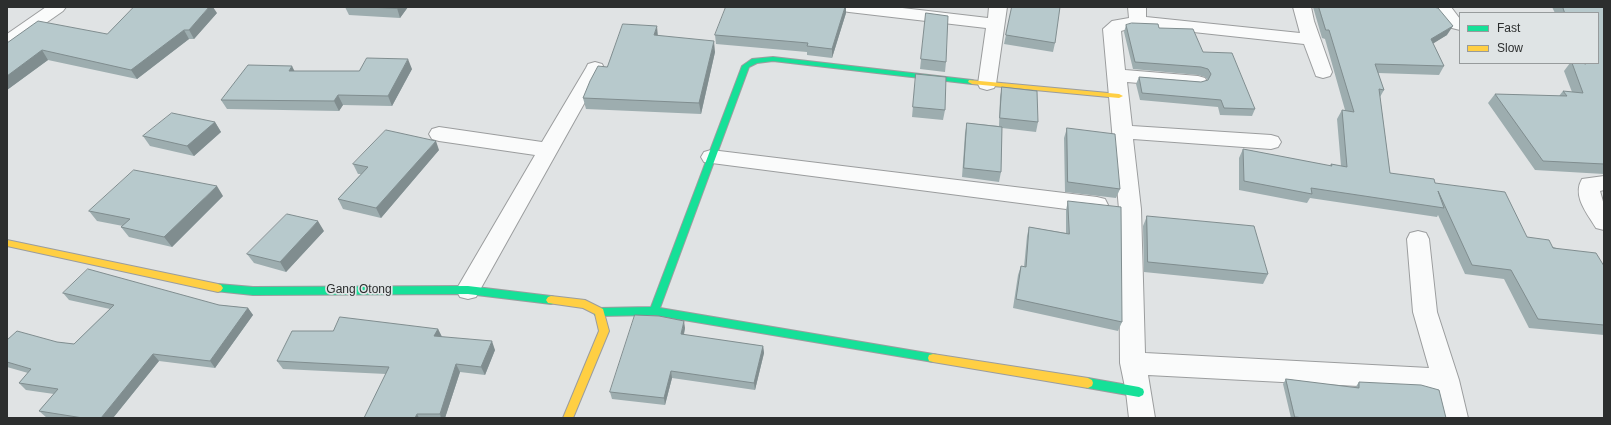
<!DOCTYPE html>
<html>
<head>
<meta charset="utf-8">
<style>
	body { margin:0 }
	#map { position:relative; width:1611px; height:425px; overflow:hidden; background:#e0e3e4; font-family:Arial,sans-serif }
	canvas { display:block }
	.frame { position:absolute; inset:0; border:8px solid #2c2e2e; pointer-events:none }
	.legend { position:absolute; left:1459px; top:12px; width:140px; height:52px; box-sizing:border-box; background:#dfe4e5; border:1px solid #979b9c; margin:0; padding:5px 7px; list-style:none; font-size:12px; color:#2c2e2e }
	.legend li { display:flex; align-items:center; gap:8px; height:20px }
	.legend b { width:20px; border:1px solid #979b9c }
</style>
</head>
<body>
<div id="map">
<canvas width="1611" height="425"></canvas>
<div class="frame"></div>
<ul class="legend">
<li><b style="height:5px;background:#16e098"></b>Fast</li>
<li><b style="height:5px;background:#ffcf43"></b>Slow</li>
</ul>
</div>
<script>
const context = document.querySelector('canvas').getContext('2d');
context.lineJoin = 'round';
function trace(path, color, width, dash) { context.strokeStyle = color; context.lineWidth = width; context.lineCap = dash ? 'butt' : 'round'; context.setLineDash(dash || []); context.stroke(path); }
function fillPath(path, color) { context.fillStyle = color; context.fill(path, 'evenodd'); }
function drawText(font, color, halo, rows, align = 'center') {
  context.font = font + ' Arial,sans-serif'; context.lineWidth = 3.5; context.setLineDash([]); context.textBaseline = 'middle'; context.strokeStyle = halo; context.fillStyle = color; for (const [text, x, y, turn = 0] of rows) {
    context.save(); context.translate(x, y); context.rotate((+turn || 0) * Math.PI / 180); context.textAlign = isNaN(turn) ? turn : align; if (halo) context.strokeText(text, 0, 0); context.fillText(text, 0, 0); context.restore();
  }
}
const street = new Path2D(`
	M46 7H66L63 11 13 46 7 47V34Z
	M840 7H894L988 18 989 7H1007L996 84 994 88 987 90 980 88 978 84 986 28 849 12 843 11Z
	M1128 7H1146V17L1300 33 1293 7H1311L1314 21 1332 72 1330 76 1323 78 1316 76 1304 44 1138 26 1121 31 1125 70 1198 76 1205 78 1207 82 1205 86 1198 88 1127 82 1132 126 1271 135 1278 137 1281 142 1278 147 1271 149 1133 139 1141 209 1145 353 1429 368 1413 312 1407 239 1410 233 1418 231 1426 233 1429 239 1437 312 1459 380 1468 418H1442L1435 390 1148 375 1155 418H1129L1126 392 1120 363 1119 209 1103 29 1112 21 1129 18Z
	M1424 7H1451L1460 19V30L1448 27 1438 13 1427 11Z
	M595 62 602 64 604 68 476 297 468 299 460 297 456 290 535 155 439 141 432 139 429 134 432 129 439 127 542 142 586 68 588 64Z
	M711 150 1097 197 1105 199 1108 205 1105 211 1097 213 704 162 701 157 704 152Z
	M1604 176V190L1600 191 1604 205V230L1596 228C1587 213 1572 196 1582 179Z`);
const fast = new Path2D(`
	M773 57 972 80 976 82 972 84 773 61 757 63 749 67 660 308 933 354 937 355 938 358 937 361 933 362 654 315 599 316 595 315 594 312 595 309 599 308 651 307 742 66 752 59Z
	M218 284 253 287 468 286 551 296 554 297 556 300 554 303 551 304 468 294 253 295 215 291 213 288 215 285Z
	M1088 378 1139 387 1143 389 1144 392 1143 395 1139 397 1088 388 1084 386 1083 383 1084 380Z`);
const slow = new Path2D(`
	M969 80 1119 94 1123 96 1119 98 972 84 968 82Z
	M7 240 218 284 221 285 223 288 221 291 218 292 7 246Z
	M551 296 585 300 603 309 609 331 573 418H563L599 331 595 314 583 308 548 303 546 300 548 297Z
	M933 354 1088 378 1092 380 1093 383 1092 386 1088 388 933 362 929 361 928 358 929 355Z`);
trace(street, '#9b9d9e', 2);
trace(fast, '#9b9d9e', 2);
trace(slow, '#9b9d9e', 2);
fillPath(street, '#fafbfb');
fillPath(fast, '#16e098');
fillPath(slow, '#ffcf43');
fillPath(new Path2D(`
	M345 7H408L400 18 349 15Z
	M1012 7 1055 43 1053 52 1004 44Z
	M1313 7H1433L1447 35 1433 43 1444 66 1439 75 1378 73 1384 90 1380 97 1390 173 1435 183 1527 237 1604 266V335L1529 328 1504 279 1465 274 1438 215 1437 217 1310 198 1307 203 1239 190V158L1243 149 1330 166 1331 164 1341 166 1337 119 1342 110H1345L1325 39 1322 38Z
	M1552 7H1604V174L1535 170 1488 103 1495 94 1559 96 1563 91 1572 92 1564 71 1570 63H1598V13H1555Z
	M217 13 194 39H189L137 79 48 60 7 90V43L107 34Z
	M846 13 832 58 807 55V52L716 44 715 35Z
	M926 13 946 62 945 72 920 69Z
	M1126 25 1159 28 1203 52 1255 109 1252 116 1220 115 1218 107 1140 100 1136 84 1139 77 1201 82 1208 80 1205 77 1198 75 1133 69 1124 32Z
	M658 36 715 52 701 114 586 109 583 98 607 67Z
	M412 69 392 106 343 105 339 111 227 109 221 100 294 71H359Z
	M915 84 945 110 943 120 912 117Z
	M1002 87 1038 122 1036 132 1002 128 1001 172 999 182 962 177 965 133 967 123 999 126 1000 97Z
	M215 122 221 132 194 156 150 146 143 136Z
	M1067 128 1120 189 1116 198 1065 192 1064 138Z
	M439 150 381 218 343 209 338 199 361 174H358L353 164Z
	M223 196 172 247 129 237 121 227 123 226 97 221 89 211Z
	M1068 201 1122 322 1118 331 1013 308 1018 275 1021 266 1024 267 1027 236 1029 227 1066 233V210Z
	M1147 216 1268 274 1263 284 1144 272 1143 226Z
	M324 231 286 272 254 263 247 254Z
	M63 293 219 305 248 308 253 315 215 368 159 361 113 418H47L39 411 54 394 26 390 19 383 28 373 7 367V340L57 342 74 344 110 309 69 300Z
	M685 328 684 335 763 346 764 353 755 390 672 378 665 405 612 399 610 392Z
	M438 329 442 337 495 350 485 375 460 372 445 418H364L386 374 283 369 277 361 333 331Z
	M1286 379 1355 388 1359 382 1446 418H1291L1283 384Z`), '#9dadaf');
fillPath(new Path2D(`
	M209 7H213L217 13 194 39 189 30Z
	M398 7H408L400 18 397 8Z
	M845 7H846V13L832 58V49Z
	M657 26 658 37 654 35Z
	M1453 26 1447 35 1426 48 1431 39Z
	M184 30 189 39 137 79 131 70Z
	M714 41 715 52 701 114 699 103Z
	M42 50 48 60 7 90V76Z
	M408 59 412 69 392 106 388 96Z
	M292 66 297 76 289 71Z
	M338 95 343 105 339 111 334 101Z
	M215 122 221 132 194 156 187 146Z
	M436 141 439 150 381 218 376 208Z
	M217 186 223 196 172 247 164 237Z
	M318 221 324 231 286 272 280 262Z
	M248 308 253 315 215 368 210 361Z
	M684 321 685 328 682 342 681 334Z
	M438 329 442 337 434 336Z
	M492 341 495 350 485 375 481 367Z
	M763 346 764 353 755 390 754 383Z
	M153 354 159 361 113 418H101Z
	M456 364 460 372 445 418H441L440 414Z
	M671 371 672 378 665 405 664 398Z
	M417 414 419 418H415Z`), '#808d8f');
const building = new Path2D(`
	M134 7H209L189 30H184L131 70 42 50 7 76V43L38 21 107 34Z
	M366 7H398L397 8Z
	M726 7H845L832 49 807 46 808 43 715 35Z
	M1012 7H1060L1055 43 1006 35Z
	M1319 7H1433L1438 8 1453 26 1431 39 1444 66 1375 64 1384 90 1379 89 1390 173 1434 179 1435 183 1505 192 1527 237 1549 240 1553 248 1596 253 1604 266V325L1538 319 1511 270 1472 265 1438 191 1444 208 1311 188 1312 194 1244 181 1243 149 1332 166 1331 164 1347 167 1342 110 1354 112 1329 30H1326Z
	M1563 7H1604V164L1543 161 1495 94 1567 96 1563 91 1583 93 1572 63H1581L1586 64V63H1598V13H1565Z
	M926 13 948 16 946 62 921 59Z
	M1132 23 1158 24 1159 28 1193 29 1203 52 1232 53 1255 109 1224 108 1221 100 1142 93 1139 77 1201 82 1208 80 1211 74 1208 69 1201 67 1135 62 1126 25Z
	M623 24 657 26 654 35 714 41 699 103 583 98 590 81 598 66 607 67Z
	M367 58 408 59 388 96 338 95 334 101 221 100 248 65 292 66 289 71H359Z
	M916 74 946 77 945 110 913 107Z
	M1002 87 1037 91 1038 122 1000 118Z
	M172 113 215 122 187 146 143 136Z
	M967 123 1002 127 1001 172 964 168Z
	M1067 128 1115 134 1120 189 1068 182Z
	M386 130 436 141 376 208 338 199 368 167 353 164Z
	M134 170 217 186 164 237 121 227 130 219 89 211Z
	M1068 201 1121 207 1122 322 1016 299 1021 266 1026 267 1029 227 1069 234Z
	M287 214 318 221 280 262 247 254Z
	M1147 216 1254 226 1268 274 1148 262Z
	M88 269 219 305 248 308 210 361 153 354 101 418H83L39 411 58 389 19 383 31 369 7 362V340L17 331 57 342 74 344 114 305 63 293Z
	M635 315 659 316 684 321 681 334 763 346 754 383 671 371 664 398 610 392Z
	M340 317 438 329 434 336 492 341 481 367 456 364 440 414H417L415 418H364L389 367 277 361 292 331H333Z
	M1286 379 1359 388V382L1421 385 1439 390 1446 418H1304L1295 417Z`);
fillPath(building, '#b7c9cc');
trace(building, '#808d8f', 1);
drawText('12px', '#2c2e2e', '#dfe4e5', [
	["Gang Otong",359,290]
]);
</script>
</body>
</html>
